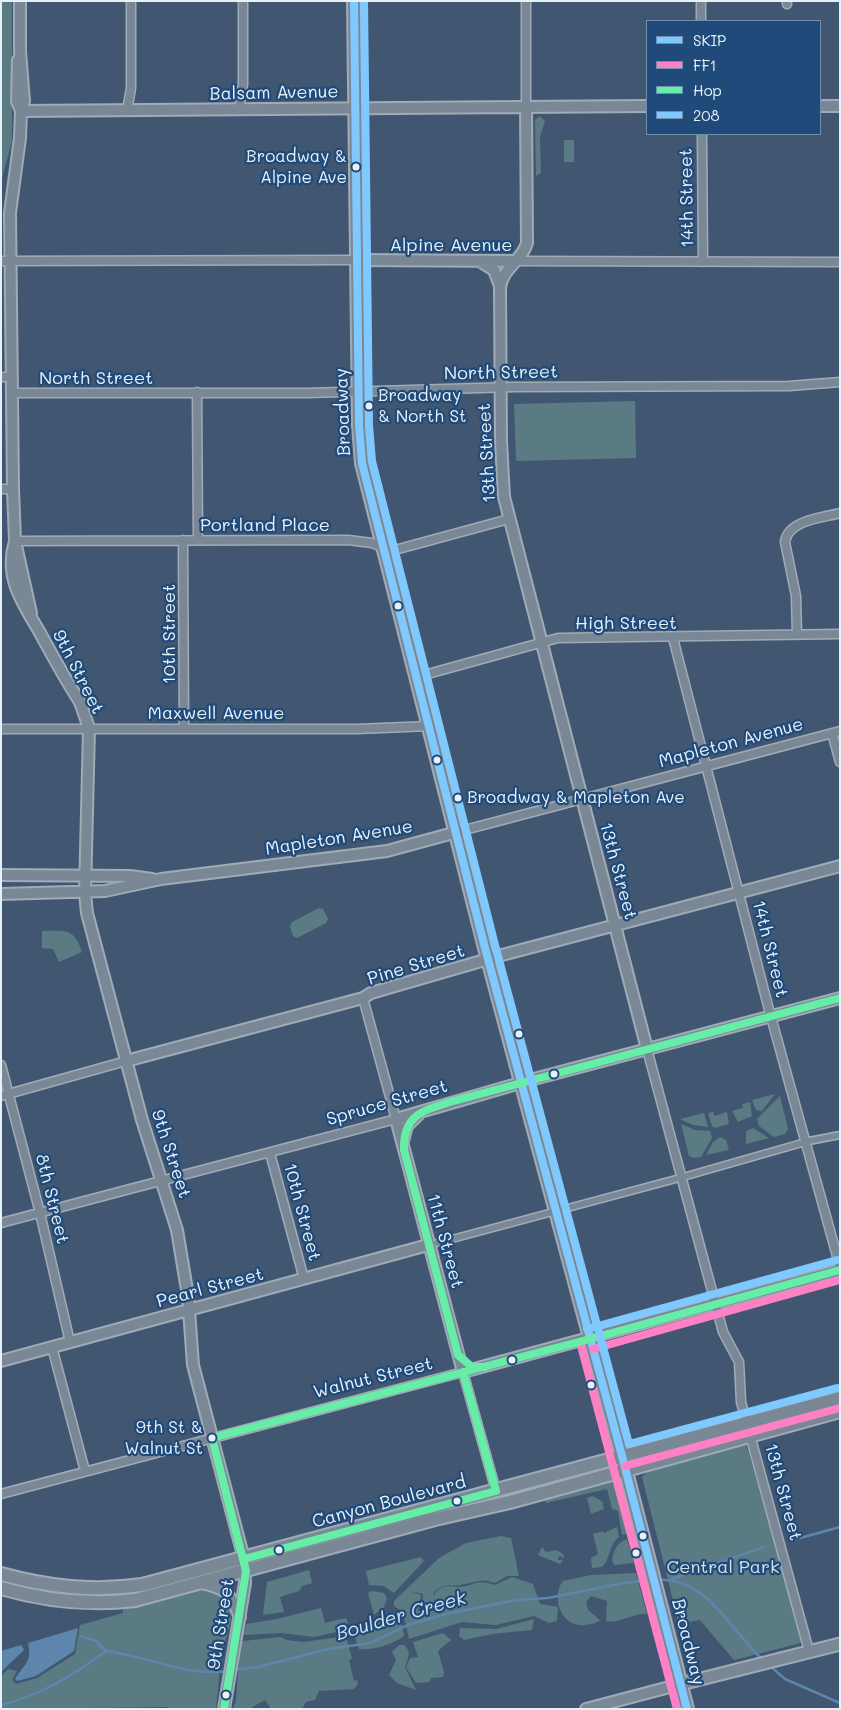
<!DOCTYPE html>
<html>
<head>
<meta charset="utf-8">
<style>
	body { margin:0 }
	#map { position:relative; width:841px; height:1710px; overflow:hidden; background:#415771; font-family:Mali,sans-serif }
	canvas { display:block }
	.frame { position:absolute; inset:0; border:2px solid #e8f1f8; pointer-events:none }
	.legend { position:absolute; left:646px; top:20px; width:175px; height:115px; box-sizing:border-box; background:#1f4a7a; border:1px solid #6f8dac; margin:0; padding:6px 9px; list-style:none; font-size:15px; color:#e8f1f8 }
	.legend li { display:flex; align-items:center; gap:10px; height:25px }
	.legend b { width:25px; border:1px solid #6f8dac }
</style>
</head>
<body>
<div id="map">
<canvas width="841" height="1710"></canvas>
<div class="frame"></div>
<ul class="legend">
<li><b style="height:6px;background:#80c9ff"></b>SKIP</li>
<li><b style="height:6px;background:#ff80c5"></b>FF1</li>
<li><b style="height:6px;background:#66eda8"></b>Hop</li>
<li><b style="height:6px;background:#80c9ff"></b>208</li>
</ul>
</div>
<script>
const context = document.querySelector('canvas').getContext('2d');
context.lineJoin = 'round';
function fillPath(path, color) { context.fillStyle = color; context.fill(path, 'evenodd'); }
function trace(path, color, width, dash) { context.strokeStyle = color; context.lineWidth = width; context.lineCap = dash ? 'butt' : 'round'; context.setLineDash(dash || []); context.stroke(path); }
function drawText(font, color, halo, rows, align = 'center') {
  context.font = font + ' Mali,sans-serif'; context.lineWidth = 4.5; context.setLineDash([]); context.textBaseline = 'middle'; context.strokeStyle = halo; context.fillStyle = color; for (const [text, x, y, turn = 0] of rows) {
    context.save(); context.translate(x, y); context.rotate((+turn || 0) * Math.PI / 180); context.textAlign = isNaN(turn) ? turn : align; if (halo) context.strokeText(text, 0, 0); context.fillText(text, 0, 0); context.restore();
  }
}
fillPath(new Path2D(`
	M1 1H12V141L1 182Z
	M540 116 545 121 540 137 541 173 536 176 535 120Z
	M564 140H574V162H564Z
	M635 401 636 458 516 461 514 404Z
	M319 908 323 909 328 919 326 923 297 938 293 936 290 927 292 922Z
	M42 931C65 931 74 927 82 952L59 962 53 949 42 948Z
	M775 1094 762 1111 756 1110 752 1100Z
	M780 1096 788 1129 785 1134 774 1137 759 1126 757 1119Z
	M750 1102 752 1116 738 1122 732 1111 743 1108 742 1104Z
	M713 1112 715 1116 727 1112 729 1124 715 1128 712 1126 708 1113Z
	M704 1113 708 1127 693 1125 680 1119Z
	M681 1124 695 1130 710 1131 712 1138 701 1157 694 1158 689 1156Z
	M753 1128 769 1138 746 1144V1131Z
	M720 1137 726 1140 729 1150 706 1155 713 1142Z
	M740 1445H745L748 1450C766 1515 785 1578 801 1643L734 1660 700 1620 679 1624 642 1477 648 1471Z
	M609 1479 618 1484 630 1530 627 1534 622 1535 618 1511 612 1509 607 1489 546 1503 544 1496Z
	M592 1496 602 1501 604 1509 591 1514 587 1498Z
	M617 1527 619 1537C608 1545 611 1559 602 1567L592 1568 591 1558 598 1554 593 1534 603 1531 604 1533Z
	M501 1536 511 1538 519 1576H507L495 1583C481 1578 474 1583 460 1585 448 1587 442 1582 433 1594L435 1603 432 1606 422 1607 423 1594 410 1591 421 1595 418 1611 429 1612 438 1609 433 1595C444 1583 445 1587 459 1587 474 1586 477 1578 495 1585L512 1577 533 1584 540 1604 558 1607 557 1621 549 1623 534 1616 496 1625 462 1622 409 1639 403 1612 394 1606V1601L439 1558 466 1543Z
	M627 1539 634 1563 614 1565 612 1560C615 1548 616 1544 627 1539Z
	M542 1547 546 1552 557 1550 564 1555 563 1559 561 1556 558 1557V1560H563L560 1564 538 1555Z
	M421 1557 424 1561 394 1593 384 1586 369 1585 366 1571Z
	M309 1570 312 1583 302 1586 299 1591 280 1597 284 1612 263 1615 267 1582Z
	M636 1573 647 1614C632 1613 619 1624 606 1621L607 1601 591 1596 586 1602 588 1610 600 1620C596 1624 591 1624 585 1625 560 1628 551 1596 563 1581L591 1575Z
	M208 1589 220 1590 230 1606 231 1621 221 1657 216 1709H169L168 1707 1 1709V1676L8 1669 17 1671 12 1680 16 1684 37 1678 75 1654 80 1625 123 1613V1606Z
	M372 1591 384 1593 387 1598 384 1607 374 1615 368 1593Z
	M321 1608 325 1623 346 1618 348 1624 344 1626 345 1630 314 1637 282 1633 243 1635 246 1624 277 1619Z
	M396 1612 401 1618 404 1636C394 1644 372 1651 359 1649L354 1634 356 1631Z
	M534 1619 532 1630 492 1634 464 1640 459 1636 460 1628 496 1629Z
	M443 1633 451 1640 438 1651 444 1672 443 1677 431 1678 429 1682 416 1683 406 1667 410 1658 418 1657 413 1642Z
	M346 1636 352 1659 349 1660 354 1681 357 1680 358 1684 354 1689 319 1691 315 1700 306 1702 302 1709H271L265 1700 249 1709H233L236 1701 240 1644 243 1641 280 1637 287 1640 303 1642Z
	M399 1645H404C412 1652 408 1658 405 1667L416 1690 397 1683 389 1675 396 1660 392 1652Z`), '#5a7b83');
fillPath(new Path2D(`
	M78 1628 74 1651 36 1676 17 1681 15 1679C25 1663 32 1663 28 1643Z
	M21 1645 24 1650 1 1672V1651Z`), '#5e85ac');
trace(new Path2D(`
	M793 1540 840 1527
	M672 1579 764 1547
	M659 1580C705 1576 733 1633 763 1660
	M81 1636 96 1641 106 1651
	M769 1665 785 1679 840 1703
	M233 1670 258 1667 329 1649 370 1643 408 1625 446 1614 516 1600 548 1598 624 1583 651 1580
	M1 1705C41 1695 74 1675 106 1651 146 1656 187 1677 228 1671`), '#5e85ac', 2.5);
const pedestrian = new Path2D(`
	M809 1141 840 1135
	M683 1177 802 1143
	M437 1243 676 1179`);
const minor = new Path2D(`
	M526 1V106
	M701 1V21
	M787 4V1
	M239 110 243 84V1
	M127 111 131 88V1
	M702 134 703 262
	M1 261 357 260
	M516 261 840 262
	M1 377H13
	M197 392 198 540
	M13 393H307L514 387 789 386 840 382
	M1 489H13
	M183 540 184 728
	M15 541 348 540 372 543 391 551 509 519
	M797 635 796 596 785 542C788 520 822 518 840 513
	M673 638 768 1006 840 1267
	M417 677 558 638 840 634
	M1 729H357L430 726
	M832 733 840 762
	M457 832 840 731
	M647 1049 723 1332 739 1362 741 1402 809 1651
	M1 1065 40 1213 70 1342
	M1 1096 126 1061
	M270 1153 304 1279
	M1 1223 396 1119 363 998
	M52 1347 85 1471
	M1 1494 463 1372 496 1491`);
const tertiary = new Path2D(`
	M20 1V51L24 101 21 111 20 138 10 213 13 489 15 541 31 613
	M18 60 17 101 21 111
	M526 106 527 243C522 261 502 268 500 288L501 441 504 497 647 1049
	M820 106H840
	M21 111 647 106
	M357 260 516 261
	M481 262 494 270 500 286
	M15 541C4 577 22 602 39 631 52 655 65 679 80 702L89 728 85 894 87 913 142 1120 177 1230 188 1296 193 1365 244 1559 245 1583 224 1709
	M1 875 130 876 152 879
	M1 894 105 891 161 879 387 851 457 832
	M840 998 534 1079 396 1119 463 1372 840 1270
	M126 1061 363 998 371 993 502 955 840 866
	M403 1141 407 1126 419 1114
	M1 1361 428 1245
	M201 1583C226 1588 230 1593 240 1617
	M586 1709 681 1684`);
const secondary = new Path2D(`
	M681 1684 840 1644`);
const primary = new Path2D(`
	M354 1 359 425 362 463 485 948 622 1456 687 1709
	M1 1574C49 1587 92 1592 142 1585L840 1398
	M1 1588C46 1601 88 1606 135 1600L435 1519 510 1502 840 1411`);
trace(pedestrian, '#a0abb8', 9);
trace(minor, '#a0abb8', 11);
trace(tertiary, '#a0abb8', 14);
trace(secondary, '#a0abb8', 15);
trace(primary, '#a0abb8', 16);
trace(pedestrian, '#7a8795', 5.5);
trace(minor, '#7a8795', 8);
trace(tertiary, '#7a8795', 10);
trace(secondary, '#7a8795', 11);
trace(primary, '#7a8795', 12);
trace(new Path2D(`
	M354 1 359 425 362 463 485 948 622 1456 687 1709`), '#80c9ff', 8);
trace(new Path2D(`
	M580 1342 677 1709
	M593 1349 840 1280
	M625 1466 840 1408`), '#ff80c5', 8);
trace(new Path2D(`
	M485 1367H472L458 1355 404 1150C403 1116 421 1111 450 1102L840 998
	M244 1559 496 1491 463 1372
	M224 1709 246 1571 212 1438 590 1339 840 1270`), '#66eda8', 8);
trace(new Path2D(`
	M364 1 369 425 372 461 495 945 629 1444 837 1388
	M587 1329 837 1260`), '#80c9ff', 8);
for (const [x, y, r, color] of [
	[356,167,4.5,"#e8f1f8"],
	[369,406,4.5,"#e8f1f8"],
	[398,606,4.5,"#e8f1f8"],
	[437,760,4.5,"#e8f1f8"],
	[458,798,4.5,"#e8f1f8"],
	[519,1034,4.5,"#e8f1f8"],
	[554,1074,4.5,"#e8f1f8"],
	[512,1360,4.5,"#e8f1f8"],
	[591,1385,4.5,"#e8f1f8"],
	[212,1438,4.5,"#e8f1f8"],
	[457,1501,4.5,"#e8f1f8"],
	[643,1536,4.5,"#e8f1f8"],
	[279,1550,4.5,"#e8f1f8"],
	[636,1553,4.5,"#e8f1f8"],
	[226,1695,4.5,"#e8f1f8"]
]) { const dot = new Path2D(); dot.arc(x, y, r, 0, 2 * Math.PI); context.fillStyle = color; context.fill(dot); trace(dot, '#1f4a7a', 2); }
drawText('17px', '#e8f1f8', '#1f4a7a', [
	["Broadway &",347,157],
	["Alpine Ave",347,178],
	["Broadway",378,396,"left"],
	["& North St",378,417,"left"],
	["Broadway & Mapleton Ave",467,798,"left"],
	["9th St &",203,1428],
	["Walnut St",203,1449]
], 'right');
drawText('18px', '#e8f1f8', '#1f4a7a', [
	["Balsam Avenue",274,93,-1],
	["14th Street",687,198,-91],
	["Alpine Avenue",451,245],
	["North Street",501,373,-1],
	["North Street",96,378],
	["Broadway",343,412,-92],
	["13th Street",487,453,-93],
	["Portland Place",265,525],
	["High Street",626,623],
	["10th Street",169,634,-90],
	["9th Street",78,672,63],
	["Maxwell Avenue",216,713],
	["Mapleton Avenue",731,743,-15],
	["Mapleton Avenue",339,838,-9],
	["13th Street",618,871,75],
	["14th Street",770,949,76],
	["Pine Street",416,965,-17],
	["Spruce Street",387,1103,-16],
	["9th Street",171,1154,72],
	["8th Street",52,1199,76],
	["10th Street",302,1212,75],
	["11th Street",445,1241,75],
	["Pearl Street",210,1288,-15],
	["Walnut Street",373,1378,-14],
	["13th Street",783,1492,75],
	["Canyon Boulevard",389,1502,-15],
	["9th Street",221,1624,-81],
	["Broadway",688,1642,76]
]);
drawText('18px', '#d3e0e7', '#1f4a7a', [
	["Central Park",723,1567]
]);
drawText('italic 19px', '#d4e2ee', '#1f4a7a', [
	["Boulder Creek",401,1616,-16]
]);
</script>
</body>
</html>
